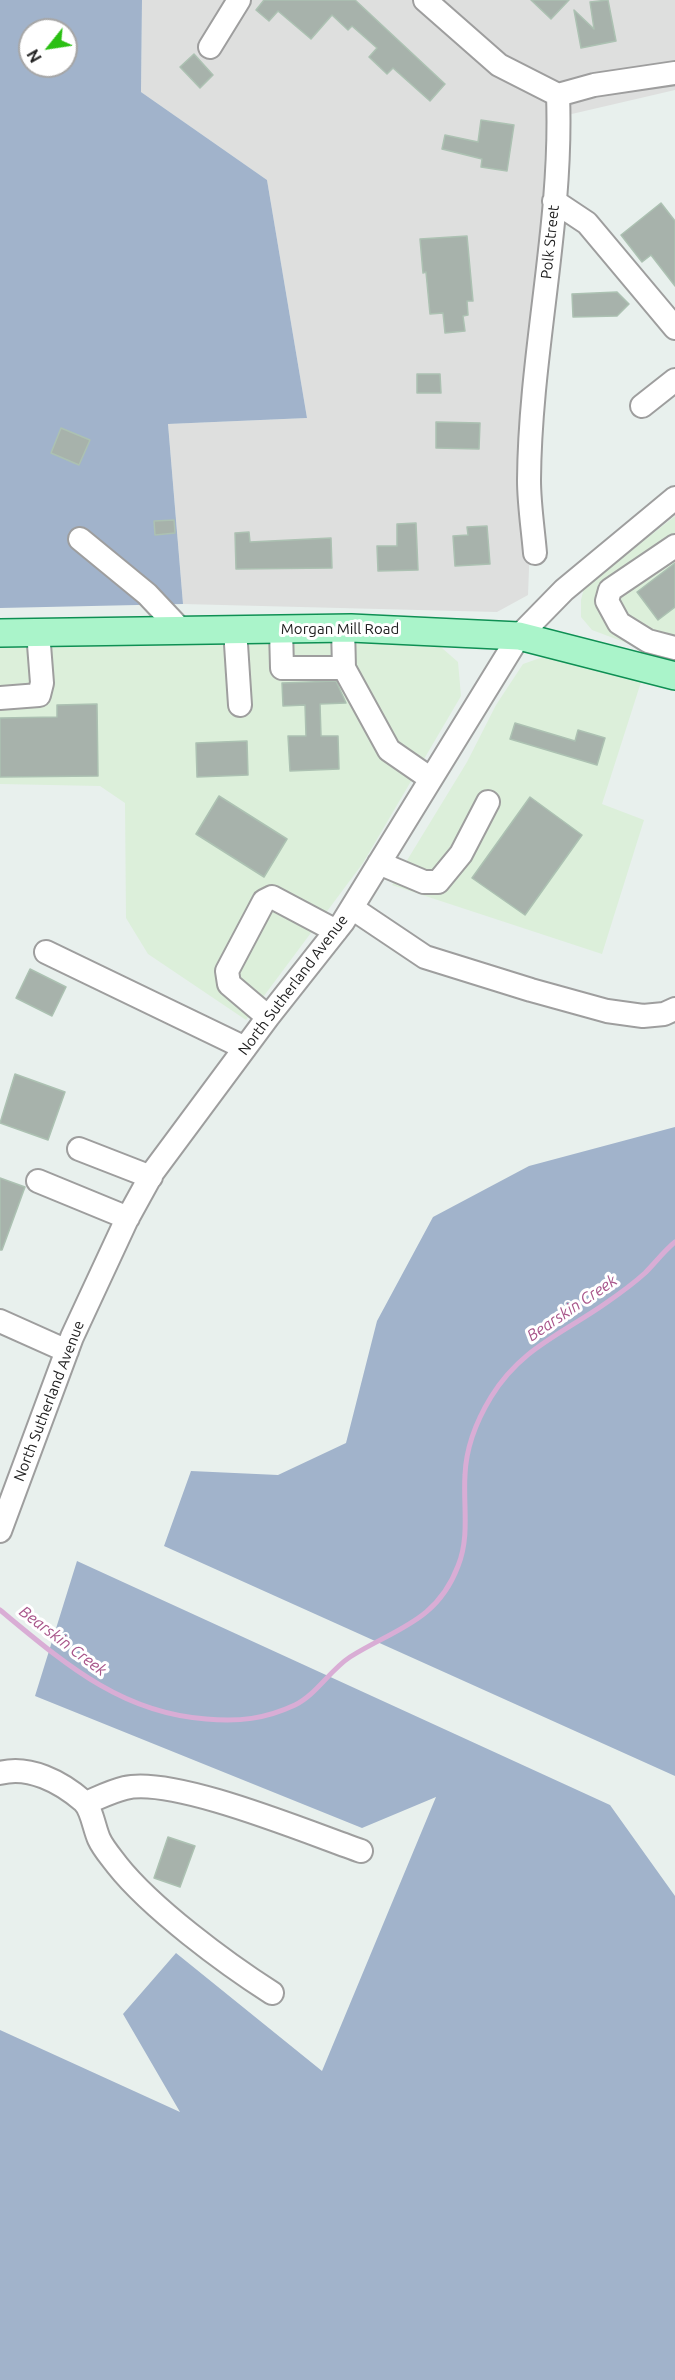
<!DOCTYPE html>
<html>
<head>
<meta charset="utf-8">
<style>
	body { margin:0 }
	#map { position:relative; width:675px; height:2380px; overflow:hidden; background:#e8f0ed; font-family:Ubuntu,sans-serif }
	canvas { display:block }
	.north { position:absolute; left:18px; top:18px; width:60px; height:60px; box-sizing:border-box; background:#fff; border:2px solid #a6a6a6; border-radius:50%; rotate:240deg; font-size:16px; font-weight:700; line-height:24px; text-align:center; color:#212121 }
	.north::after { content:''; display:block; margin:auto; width:21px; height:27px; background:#2abf13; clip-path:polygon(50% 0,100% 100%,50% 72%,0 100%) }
</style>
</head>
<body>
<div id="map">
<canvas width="675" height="2380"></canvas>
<div class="north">N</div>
</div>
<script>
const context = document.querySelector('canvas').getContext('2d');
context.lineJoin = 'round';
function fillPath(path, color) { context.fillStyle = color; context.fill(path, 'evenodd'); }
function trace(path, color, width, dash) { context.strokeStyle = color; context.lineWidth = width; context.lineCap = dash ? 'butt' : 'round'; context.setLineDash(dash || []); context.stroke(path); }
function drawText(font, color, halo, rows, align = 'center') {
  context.font = font + ' Ubuntu,sans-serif'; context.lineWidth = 6; context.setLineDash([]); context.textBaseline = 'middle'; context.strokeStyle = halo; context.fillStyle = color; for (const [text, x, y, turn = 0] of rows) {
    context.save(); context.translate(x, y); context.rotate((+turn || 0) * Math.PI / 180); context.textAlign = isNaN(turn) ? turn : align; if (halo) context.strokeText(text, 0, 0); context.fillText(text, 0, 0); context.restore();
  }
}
fillPath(new Path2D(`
	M142 0H675V90L546 120 528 595 497 612 183 604 168 424 307 418 267 180 141 92Z`), '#dedfde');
fillPath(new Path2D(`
	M675 516V661L592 630 581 617V600L584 588Z
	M255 639 434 641 458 662 461 696 363 863 246 1020 148 954 126 918 125 803 100 786 0 784V645Z
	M543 657 641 682 602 804 644 820 602 954 392 885 467 762 496 705 523 664Z`), '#dcefda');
fillPath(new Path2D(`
	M0 0H142L141 92 267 180 307 418 168 424 183 604 0 608ZM30 30H66V66H30Z
	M675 1127V1776L164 1546 191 1471 278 1475 346 1443 377 1321 433 1217 529 1166Z
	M77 1561 610 1805 675 1896V2380H0V2030L180 2112 123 2014 176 1953 322 2071 436 1797 362 1828 35 1696Z`), '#a1b3cb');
trace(new Path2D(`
	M0 1610C63 1662 120 1713 206 1719 239 1722 265 1719 295 1705 316 1695 330 1670 350 1657 394 1629 437 1622 458 1566 470 1537 463 1505 465 1475 466 1448 477 1420 491 1397 521 1348 562 1334 606 1303 619 1294 633 1284 645 1273 655 1263 664 1251 675 1242`), '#d9add5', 5);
const building = new Path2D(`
	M264 0H355L445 84 430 101 393 68 387 74 369 57 377 48 352 26 348 30 332 15 311 39 278 11 269 21 256 10Z
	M531 0H569L551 19Z
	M608 0 616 41 581 48 574 10 594 29 590 2Z
	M194 54 213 75 200 88 180 67Z
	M481 120 514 125 507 171 481 167 482 159 442 149 445 135 478 142Z
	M661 203 675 221V286L651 255 642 262 621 235Z
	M467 236 473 301H467L468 315 463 316 465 331 445 333 443 313 430 314 426 272 423 273 420 239Z
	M617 292 629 304 617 316 573 317 572 294Z
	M417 374H440L441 393H417Z
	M436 422 480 423 479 449 436 448Z
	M61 428 90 440 79 465 51 453Z
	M174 520 175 533 155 535 154 521Z
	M416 523 418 570 378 571 377 546H397V524Z
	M487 526 490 564 455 566 453 536 468 535 467 527Z
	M249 532 250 542 331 538 332 568 236 569 235 533Z
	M675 563V607L658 620 637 592Z
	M336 681 346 703 320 704 321 736H338L339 769 290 771 288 736H306L305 705 283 706 282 683Z
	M97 704 98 776 0 777V718L57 717V705Z
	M515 723 575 741 578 730 605 738 597 765 510 739Z
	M247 741 248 775 197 777 196 743Z
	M219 796 287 839 264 877 196 834Z
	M530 797 582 835 525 915 472 878Z
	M30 969 66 987 52 1016 16 998Z
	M15 1074 65 1092 48 1140 0 1123Z
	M0 1178 25 1187 2 1250H0Z
	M168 1837 195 1846 180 1887 154 1878Z`);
fillPath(building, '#a7b2ab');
trace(building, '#acc1b2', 1.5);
const minor = new Path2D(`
	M425 0 499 65 558 95C563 224 530 351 529 480 529 504 533 529 535 553
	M210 47 239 0
	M558 95 594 85 675 73
	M554 201 587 223 675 328
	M642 406 675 380
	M80 539 147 594 180 629
	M675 546 610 590 607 601 619 623 648 641 675 648
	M343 628 344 668 389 750 431 779
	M235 629 240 705
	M281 629 282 668H344
	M0 698 39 695 42 683 38 632
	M379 863 424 882H438L461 854 488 802
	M352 908 425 957 531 990 607 1011 643 1016 664 1014 675 1009
	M46 952 245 1048
	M268 1017 229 984 227 971 264 901 272 897 336 931
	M79 1149 151 1177
	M38 1181 128 1218
	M0 1321 67 1351
	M0 1531 72 1337 126 1221 153 1172 268 1017 343 922 519 636 564 590 675 498
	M0 1773C29 1765 61 1782 83 1801 92 1809 94 1828 99 1839 103 1848 111 1857 117 1865 151 1908 225 1963 272 1993
	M86 1803C98 1798 112 1791 125 1788 173 1776 309 1833 361 1851`);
const major = new Path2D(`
	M0 633 351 628 519 636 675 676`);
trace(minor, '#9e9e9e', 26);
trace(major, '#0e8f53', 30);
trace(minor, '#fff', 22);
trace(major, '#aaf4ca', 27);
drawText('15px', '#212121', '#fff', [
	["Polk Street",550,242,-84],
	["Morgan Mill Road",340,629],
	["North Sutherland Avenue",293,985,-53],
	["North Sutherland Avenue",49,1401,-69]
]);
drawText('italic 16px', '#a8558a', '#fff', [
	["Bearskin Creek",572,1308,-34],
	["Bearskin Creek",63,1641,37]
]);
</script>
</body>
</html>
